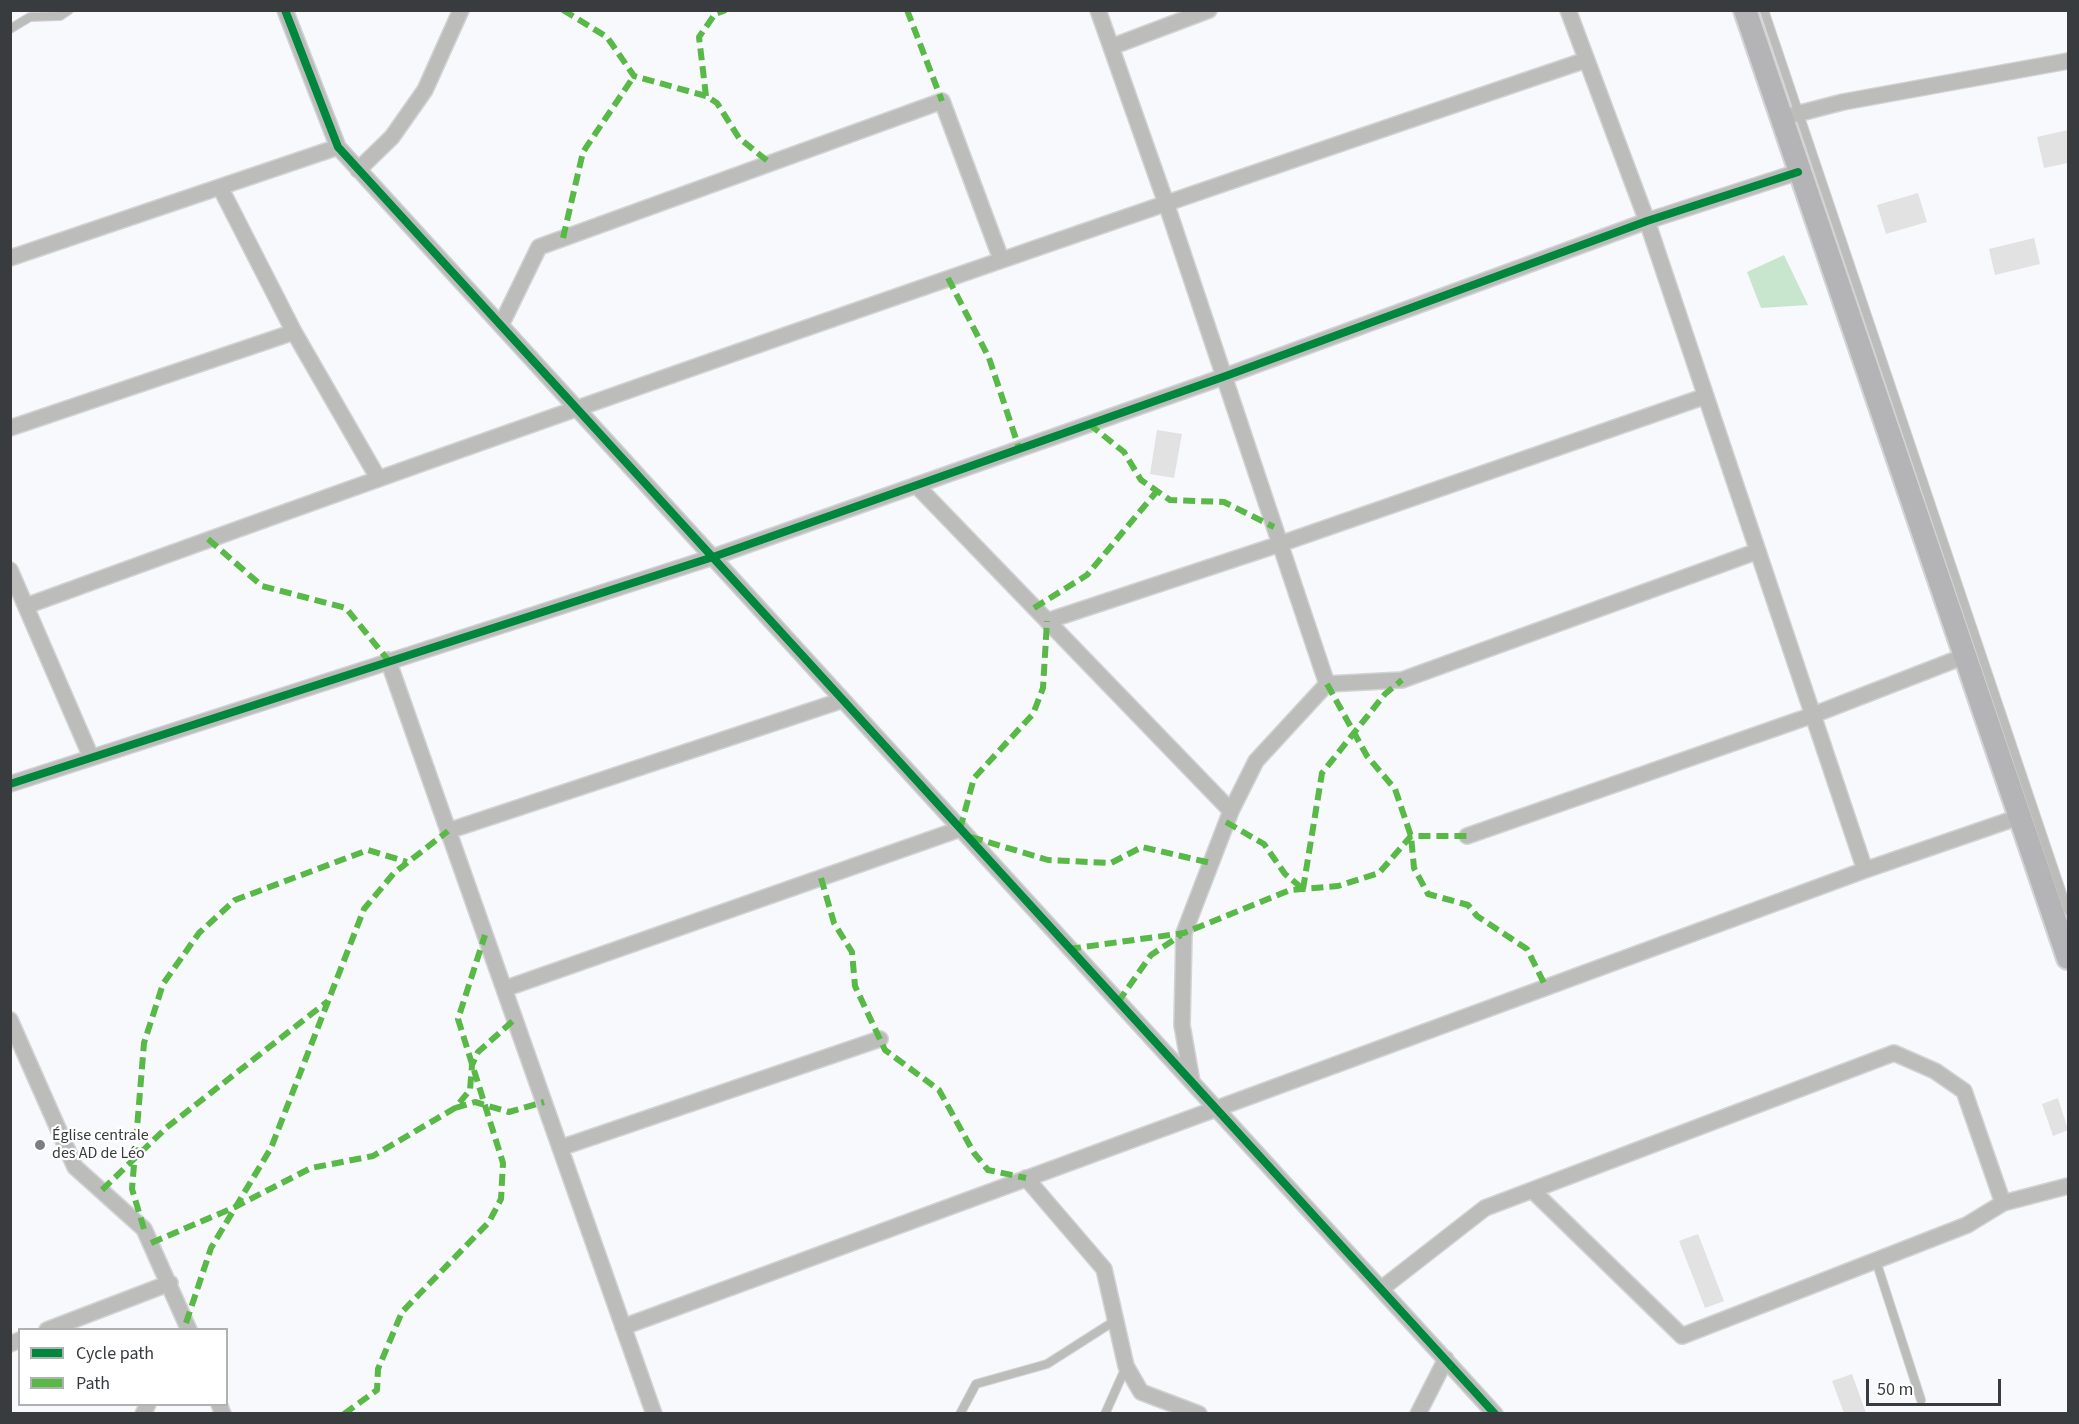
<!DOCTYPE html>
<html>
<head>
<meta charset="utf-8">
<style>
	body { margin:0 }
	#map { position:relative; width:2079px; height:1424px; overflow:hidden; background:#f7f9fc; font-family:"Source Sans 3",sans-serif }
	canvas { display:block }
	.frame { position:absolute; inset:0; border:12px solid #393c3f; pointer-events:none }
	.legend { position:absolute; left:18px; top:1328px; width:210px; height:78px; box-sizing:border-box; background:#fff; border:2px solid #b0b1b2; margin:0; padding:8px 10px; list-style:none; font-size:18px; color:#393c3f }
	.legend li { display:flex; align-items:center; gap:12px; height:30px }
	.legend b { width:30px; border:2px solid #b0b1b2 }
	.scale { position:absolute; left:1866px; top:1379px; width:135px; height:27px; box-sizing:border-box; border:3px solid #393c3f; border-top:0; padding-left:8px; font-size:18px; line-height:21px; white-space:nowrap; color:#393c3f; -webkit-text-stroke:4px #fff; paint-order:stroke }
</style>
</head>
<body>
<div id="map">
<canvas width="2079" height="1424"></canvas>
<div class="frame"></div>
<ul class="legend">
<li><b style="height:8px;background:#00873e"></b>Cycle path</li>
<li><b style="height:8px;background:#58b947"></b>Path</li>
</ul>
<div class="scale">50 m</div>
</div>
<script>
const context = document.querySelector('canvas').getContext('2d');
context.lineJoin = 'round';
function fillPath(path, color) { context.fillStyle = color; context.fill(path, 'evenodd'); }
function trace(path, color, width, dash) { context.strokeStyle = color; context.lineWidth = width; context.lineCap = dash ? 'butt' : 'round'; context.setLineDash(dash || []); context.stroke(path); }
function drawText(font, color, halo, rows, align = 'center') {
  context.font = font + ' "Source Sans 3",sans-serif'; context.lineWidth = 4.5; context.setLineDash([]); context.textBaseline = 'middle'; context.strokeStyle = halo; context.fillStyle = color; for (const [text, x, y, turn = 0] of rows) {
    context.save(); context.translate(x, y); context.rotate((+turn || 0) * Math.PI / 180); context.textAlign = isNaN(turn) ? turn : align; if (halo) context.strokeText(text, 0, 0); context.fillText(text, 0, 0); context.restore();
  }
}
fillPath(new Path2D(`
	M1784 255 1808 305 1761 308 1747 272Z`), '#c8e6cd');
fillPath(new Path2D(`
	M2068 130V163L2044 168 2037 137Z
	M1918 193 1927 222 1886 234 1877 205Z
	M2034 238 2040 264 1995 275 1989 249Z
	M1157 430 1182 434 1174 478 1150 474Z
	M2058 1098 2068 1130 2053 1136 2042 1104Z
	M1698 1234 1724 1301 1705 1308 1679 1241Z
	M1852 1374 1866 1413H1844L1832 1381Z`), '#e3e2e3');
const lane = new Path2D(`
	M1764 10 2068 911
	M10 29 30 17 60 16 69 10
	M1876 1261 1921 1400
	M960 1414 976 1384 1047 1364 1116 1320
	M1105 1414 1126 1367`);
const street = new Path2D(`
	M285 10 338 147 1495 1414
	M1098 10 1166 203 1327 684
	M1568 10 1647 221 1865 870
	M1111 47 1209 10
	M1781 118 1843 102 2068 61
	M358 170 392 137 425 90 461 10
	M220 187 294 332 378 478
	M10 258 338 147
	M501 325 539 247 942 101 1001 259
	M10 428 294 332
	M916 485 1231 811
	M10 570 91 757
	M26 606C544 417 1064 237 1586 60
	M1047 621 1280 544 1706 396
	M388 660 654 1414
	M10 784 713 557 1223 377 1647 221 1798 172
	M448 831 843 700
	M1467 836 1813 715 1965 656
	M504 989 960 829
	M10 1020 75 1167 144 1229 189 1330
	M1192 1082 1182 1025 1184 933 1231 811 1256 761 1327 684 1402 680 1758 551
	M560 1148 880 1039
	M1026 1178 1104 1269 1126 1366 1141 1392 1199 1414
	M1532 1190 1682 1336 1967 1225 2003 1203 2068 1186
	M1381 1289 1485 1208 1894 1053 1935 1071 1964 1091 2003 1203
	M623 1327 1865 870 2019 817
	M47 1330 170 1283
	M10 1344 20 1340
	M219 1404 223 1414
	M143 1414 148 1404
	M1418 1414 1446 1359`);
const primary = new Path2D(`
	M1745 10 2068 958`);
trace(lane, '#d2d3d5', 10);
trace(street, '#d2d3d5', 18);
trace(primary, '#d2d3d5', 26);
trace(lane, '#bcbcbb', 8);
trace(street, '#bcbcbb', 15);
trace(primary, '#b4b3b5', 22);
trace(new Path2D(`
	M563 10 607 37 634 76 706 96 717 103 739 138 770 163
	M907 10 942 101
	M706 96 699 37 715 14 726 10
	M563 238 583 152 634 76
	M948 278 989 358 1019 448
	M1089 424 1124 452 1141 480 1170 500 1224 502 1274 527
	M208 539 262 586 346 608 388 660
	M1034 608 1087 575 1157 491
	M1327 684 1367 756 1395 789 1411 836 1414 868 1428 894 1468 905 1477 916 1527 949 1546 987
	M1226 822 1264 844 1285 874 1303 889
	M960 829 974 778 1033 714 1043 688 1047 621
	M971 837 1048 860 1111 863 1142 847 1211 863
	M821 878 834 923 852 952 855 986 885 1050 939 1090 974 1153 988 1170 1026 1178
	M1303 889 1322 773 1385 694 1402 680
	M1069 949 1184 933 1290 890 1338 886 1379 873 1411 836H1467
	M1118 1002 1151 955 1181 935
	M455 1108 475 1102 509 1112 544 1102
	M102 1190 166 1128 328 1001
	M144 1229 132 1189 144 1043 163 984 199 933 235 900 368 850 407 862
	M151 1243 235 1207 311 1168 373 1156 455 1108 470 1090 472 1065 478 1052 515 1019
	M186 1323 211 1248 271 1148 364 909 394 873 448 831
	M344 1414 377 1390 378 1369 402 1312 489 1222 501 1199 503 1163 458 1019 485 935`), '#58b947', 6, [12, 6]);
trace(new Path2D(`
	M285 10 338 147 1495 1414
	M10 784 713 557 1223 377 1647 221 1798 172`), '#00873e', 8);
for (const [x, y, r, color] of [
	[40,1145,6,"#7c7e81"]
]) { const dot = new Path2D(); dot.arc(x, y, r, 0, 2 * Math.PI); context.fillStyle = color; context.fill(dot); trace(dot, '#fff', 2); }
drawText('16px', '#393c3f', '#fff', [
	["Église centrale",52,1136],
	["des AD de Léo",52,1154]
], 'left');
</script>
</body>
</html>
